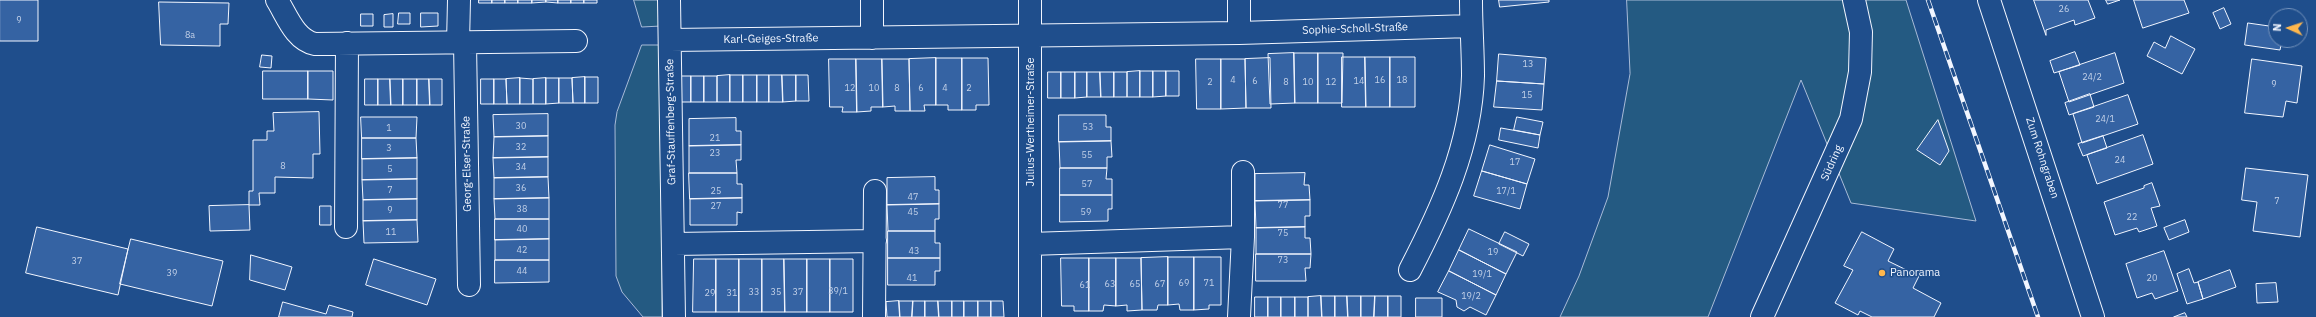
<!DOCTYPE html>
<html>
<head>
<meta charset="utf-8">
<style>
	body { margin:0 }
	#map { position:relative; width:2316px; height:317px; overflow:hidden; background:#1f4e8c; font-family:"IBM Plex Sans",sans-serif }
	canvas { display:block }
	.north { position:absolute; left:2268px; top:8px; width:40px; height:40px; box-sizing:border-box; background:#1f4e8c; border:1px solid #7391ba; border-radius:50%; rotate:273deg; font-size:11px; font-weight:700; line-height:16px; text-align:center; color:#f2f6ff }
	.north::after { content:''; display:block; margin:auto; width:14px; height:18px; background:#ffb74d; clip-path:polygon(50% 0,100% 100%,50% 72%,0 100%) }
</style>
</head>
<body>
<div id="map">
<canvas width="2316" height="317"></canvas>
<div class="north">N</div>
</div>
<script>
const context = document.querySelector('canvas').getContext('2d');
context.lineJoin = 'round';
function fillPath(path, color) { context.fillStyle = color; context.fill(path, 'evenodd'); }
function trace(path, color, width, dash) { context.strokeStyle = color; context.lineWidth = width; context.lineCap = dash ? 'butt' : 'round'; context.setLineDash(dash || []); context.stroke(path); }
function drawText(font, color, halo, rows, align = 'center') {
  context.font = font + ' "IBM Plex Sans",sans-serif'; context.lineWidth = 3; context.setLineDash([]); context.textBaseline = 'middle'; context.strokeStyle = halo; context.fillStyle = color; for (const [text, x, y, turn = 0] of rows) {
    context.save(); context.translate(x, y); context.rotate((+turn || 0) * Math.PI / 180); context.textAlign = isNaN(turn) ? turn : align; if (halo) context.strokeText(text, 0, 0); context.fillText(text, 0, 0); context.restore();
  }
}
const green = new Path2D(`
	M634 0H662L661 26 642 27Z
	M1627 0H1906L1976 221 1851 203 1801 80 1708 317H1560L1579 276 1608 197 1630 74Z
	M642 45H662V317H643L622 292 616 276 615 125 617 112Z`);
fillPath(green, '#245a82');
trace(green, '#a8bbd7', 1);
const building = new Path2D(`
	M0 0H38V41H0Z
	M479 0H492V3H479Z
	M492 0H505V3H492Z
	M505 0H518V3H505Z
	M518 0H532V3H518Z
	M532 0H546V2L532 3Z
	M546 0H558V3L546 2Z
	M558 0H571V3H558Z
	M571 0H584V3H571Z
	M584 0H597V3H584Z
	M1499 0H1549V2L1500 7Z
	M2034 0H2088L2095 18 2075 25 2074 20 2046 30V35Z
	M2106 0H2120L2108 4Z
	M2134 0H2184L2189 13 2143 28Z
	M159 2 229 3 228 24H220V46L161 45Z
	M2224 8 2231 24 2220 29 2213 13Z
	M399 13H410V24H398Z
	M421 13H438V26L421 27Z
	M361 14H373V26H361Z
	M393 14V27H384V15Z
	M2248 23 2276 27V40H2282L2280 50 2245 45Z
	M2171 36 2195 49 2182 74 2147 56 2154 42 2165 48Z
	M2075 52 2080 65 2054 73 2050 61Z
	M1294 53H1318V103H1295Z
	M1294 53 1295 103 1270 104 1268 54Z
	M1318 53H1343L1342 103H1318Z
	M2115 53 2124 83 2069 102 2059 72Z
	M1499 54 1546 58 1544 84 1497 81Z
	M262 55 272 56 271 68 260 67Z
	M1342 57H1365L1366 107H1342Z
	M1365 57H1390V107H1366Z
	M1390 57H1415V107H1390Z
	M936 58V105H924L925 111H910L909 59Z
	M936 58H962V110H948V105H936Z
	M962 58H988L989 105H976V110H962Z
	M1270 58 1271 108H1246L1245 59Z
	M829 59H856L857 112H842L843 107H830Z
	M856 59H882L883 107H871V111L857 112Z
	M882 59H909L910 111H895V106L883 107Z
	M1196 59H1221V109H1197Z
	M1221 59H1245L1246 108 1221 109Z
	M2252 59 2302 66 2297 103 2286 101 2283 117 2245 113Z
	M263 71H308V99H263Z
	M308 71H333V100L308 99Z
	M1140 71V97H1127V72Z
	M1140 71H1153V97H1140Z
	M1153 71H1166V96L1153 97Z
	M1166 71H1179V96H1166Z
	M1048 72H1061V98H1048Z
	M1061 72H1075V98H1061Z
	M1075 72H1087V97L1075 98Z
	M1087 72H1100L1101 97H1087Z
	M1100 72H1114V97H1101Z
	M1114 72H1127V97H1114Z
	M730 75V102H717V76Z
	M730 75H743V102H730Z
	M743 75H757V102H743Z
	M757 75H769V102H757Z
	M769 75H782L783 102H769Z
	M782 75H796V101L783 102Z
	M796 75H808L809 101H796Z
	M678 76H691V102H678Z
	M691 76H704V102H691Z
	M704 76H717V102H704Z
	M585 77H598V103H585Z
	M585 77V103H573L572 78Z
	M520 78V104H507L506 79Z
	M520 78 533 79V104H520Z
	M546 78V104H533V79Z
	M546 78H559V103L546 104Z
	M559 78H572L573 103H559Z
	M365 79H378V105H365Z
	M378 79H390L391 105H378Z
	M390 79H403V105H391Z
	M403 79H417V105H403Z
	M417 79H429L430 105H417Z
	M429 79H442V105H430Z
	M481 79H494V104H481Z
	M494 79H506L507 104H494Z
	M1497 81 1544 84 1542 110 1494 107Z
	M2090 94 2094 107 2069 115 2065 103Z
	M2128 95 2138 124 2082 143 2073 114Z
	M319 112 320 154H313V178L275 177V193H259L260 205H249V191H253V140H267V131H274L273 113Z
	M548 114V136L494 137 493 115Z
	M1059 115H1106V127H1111V141L1059 142Z
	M361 117H417L416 138H362Z
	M1517 117 1543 122 1540 135 1514 130Z
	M736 118V131H741V145L689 146V119Z
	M1938 120 1949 151 1940 165 1917 150Z
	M1501 128 1540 135 1538 148 1499 140Z
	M2143 135 2153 164 2097 184 2087 155Z
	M548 136V157L493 158 494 137Z
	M2103 136 2107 148 2083 156 2078 144Z
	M362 138H416L417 158 362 159Z
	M1111 141 1112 157H1107V168H1060L1059 142Z
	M741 145V160H736L737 173H689V146Z
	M1490 145 1535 159 1527 184 1482 171Z
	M548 157V177L494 178 493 158Z
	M417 158V179L362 180V159Z
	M1060 168H1107L1106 179H1112V195H1060Z
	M2246 168 2308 175 2300 237 2253 231 2257 202 2242 200Z
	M1482 171 1527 184 1520 209 1474 196Z
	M689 173H737V184H742V198L690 199Z
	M1305 173 1304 185H1309L1310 200 1255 201V174Z
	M548 177 549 198 494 199V178Z
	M935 177V190H939V204L887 205V178Z
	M417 179V199L363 200 362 180Z
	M2152 183 2160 206 2151 208 2157 226 2139 232 2137 228 2115 235 2104 202 2144 188V186Z
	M1060 195H1112V209H1108V221L1060 222Z
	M549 198V219H495L494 199Z
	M742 198V213L737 212V225H690V199Z
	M417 199V220L363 221V200Z
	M1310 200V216H1305V227L1256 228 1255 201Z
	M939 204V219H935V231H888L887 205Z
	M249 205 250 230 210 231 209 206Z
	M320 206H331V225H320Z
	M495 219H549V239L495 240Z
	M417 220 418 242 364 243 363 221Z
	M2185 220 2189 232 2169 240 2164 228Z
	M37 227 128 249 118 295 26 273Z
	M1305 227V238H1310L1311 254H1256V228Z
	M1469 229 1517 252 1506 274 1459 250Z
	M888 231H935V243H940V258H888Z
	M1505 232 1529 244 1523 256 1499 244Z
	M1862 232 1894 249 1888 261 1919 276 1913 288 1941 303 1934 317H1872L1860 311 1858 315 1835 303 1853 270 1844 266Z
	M131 239 223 261 212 306 120 284Z
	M549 239V260H495V240Z
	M1459 250 1506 274 1496 295 1449 271Z
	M2164 251 2178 291 2155 299 2152 293 2137 298 2126 264Z
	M1256 254H1311L1310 268H1305L1306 281H1256Z
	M251 255 292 267 285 290 250 280Z
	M1168 257V305H1158L1157 310H1142L1141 258Z
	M1168 257H1194V310H1180L1179 304 1168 305Z
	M1194 257H1221V305H1209V309L1194 310Z
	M888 258H940V271H935V285H888Z
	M1061 258H1089V311H1074V306H1062Z
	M1089 258H1116V306L1104 305 1103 311H1089Z
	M1116 258H1141L1142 310 1127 311V305L1116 306Z
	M374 259 436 279 427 305 366 285Z
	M694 259H716V312H693Z
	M716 259H739V312H716Z
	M739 259H762V312H739Z
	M762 259H784L785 312H762Z
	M784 259H807V312H785Z
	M807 259H830V312H807Z
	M830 259H853V312H830Z
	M495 260H549V282L495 283Z
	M2189 269 2194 283 2198 282 2203 299 2187 304 2177 274Z
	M2230 270 2236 287 2203 299 2198 282Z
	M1449 271 1496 295 1486 315 1470 307 1464 311 1457 307 1456 300 1438 292Z
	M2276 283 2278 302 2257 303 2256 284Z
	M1321 296 1322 317H1308V297Z
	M1321 296H1335V317H1322Z
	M1335 296H1347L1348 317H1335Z
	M1347 296H1361V317H1348Z
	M1361 296H1375L1374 317H1361Z
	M1375 296H1388V317H1374Z
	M1388 296H1401V317H1388Z
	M1255 297H1268V317H1255Z
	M1268 297H1281V317H1268Z
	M1281 297H1295V317H1281Z
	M1295 297H1308V317H1295Z
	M1416 298H1442V317H1416Z
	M899 301 900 317H887L886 302Z
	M899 301H913L912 317H900Z
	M913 301H925V317H912Z
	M925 301H938L939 317H925Z
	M938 301H952V317H939Z
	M952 301H964V317H952Z
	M964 301H978V317H964Z
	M978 301H991V317H978Z
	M991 301H1003L1004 317H991Z
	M283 302 326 314 329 305 353 312 352 317H279Z
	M2185 313 2187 317H2174Z`);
fillPath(building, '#3563a3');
trace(building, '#f2f6ff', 1);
const minor = new Path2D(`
	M277 0C287 16 295 40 315 44L576 41
	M669 0 674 317
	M872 0V38
	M1239 0V33
	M1989 0 2093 317
	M670 40 1239 33 1471 26
	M458 43 459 0
	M465 43 469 285
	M346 227 347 43
	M674 244 875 241
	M1030 244 1243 237
	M1410 270C1441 210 1471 146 1473 76 1473 51 1471 25 1471 0
	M874 317 875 191
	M1030 317V0
	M1239 317 1243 237V172
	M1762 317 1851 119 1860 72 1861 32 1854 0`);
trace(minor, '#f2f6ff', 24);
trace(minor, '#1f4e8c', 22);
const rail = new Path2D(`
	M1928 0 2038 317`);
trace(rail, '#f2f6ff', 4.5);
trace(rail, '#1f4e8c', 3, [9]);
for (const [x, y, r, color] of [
	[1882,273,4,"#ffb74d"]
]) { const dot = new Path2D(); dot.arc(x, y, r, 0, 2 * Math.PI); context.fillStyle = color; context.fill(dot); trace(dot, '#1f4e8c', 1.5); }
drawText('9px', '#c3d1e8', null, [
	["26",2064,9],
	["9",19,20],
	["8a",190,35],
	["13",1528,64],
	["24/2",2092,77],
	["4",1233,80],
	["16",1380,80],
	["18",1402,80],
	["6",1255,81],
	["14",1359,81],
	["2",1210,82],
	["8",1286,82],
	["10",1308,82],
	["12",1331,82],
	["9",2274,84],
	["12",850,88],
	["10",874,88],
	["8",897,88],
	["6",921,88],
	["4",945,88],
	["2",969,88],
	["15",1527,95],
	["24/1",2105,119],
	["30",521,126],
	["53",1088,127],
	["1",389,128],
	["21",715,138],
	["32",521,147],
	["3",389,148],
	["23",715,153],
	["55",1087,155],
	["24",2120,160],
	["17",1515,162],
	["8",283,166],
	["34",521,167],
	["5",390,169],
	["57",1087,184],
	["36",521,188],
	["7",390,190],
	["25",716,191],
	["17/1",1506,191],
	["47",913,197],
	["7",2277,201],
	["77",1283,205],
	["27",716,206],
	["38",522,209],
	["9",390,210],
	["45",913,212],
	["59",1086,212],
	["22",2132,217],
	["40",522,229],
	["11",391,232],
	["75",1283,233],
	["42",522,250],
	["43",914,251],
	["19",1493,252],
	["73",1283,260],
	["37",77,261],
	["44",522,271],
	["39",172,273],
	["19/1",1482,274],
	["41",912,278],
	["20",2152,278],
	["69",1184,283],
	["71",1209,283],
	["63",1110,284],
	["65",1135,284],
	["67",1160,284],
	["61",1085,285],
	["39/1",838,291],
	["33",754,292],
	["35",776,292],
	["37",798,292],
	["29",710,293],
	["31",732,293],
	["19/2",1471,296]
]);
drawText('11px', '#f2f6ff', '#1f4e8c', [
	["Sophie-Scholl-Straße",1355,29,-2],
	["Karl-Geiges-Straße",771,39,-1],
	["Graf-Stauffenberg-Straße",671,122,-91],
	["Julius-Wertheimer-Straße",1031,122,-90],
	["Zum Rohngraben",2042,158,72],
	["Südring",1832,163,-66],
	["Georg-Elser-Straße",467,164,-91]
]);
drawText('11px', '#f2f6ff', '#1f4e8c', [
	["Panorama",1890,273]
], 'left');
</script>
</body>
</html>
